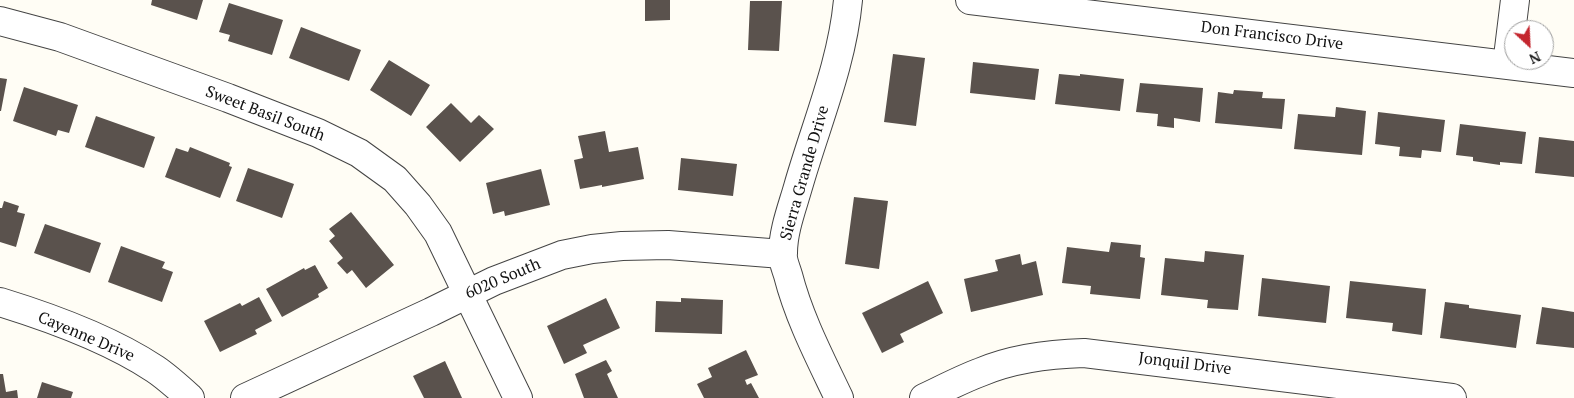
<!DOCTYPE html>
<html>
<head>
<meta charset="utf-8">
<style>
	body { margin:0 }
	#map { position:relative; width:1574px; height:398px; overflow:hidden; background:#fffdf5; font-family:"PT Serif",serif }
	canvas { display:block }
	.north { position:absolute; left:1504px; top:20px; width:50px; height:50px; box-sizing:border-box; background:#fff; border:1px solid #a0a0a0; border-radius:50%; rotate:155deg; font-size:14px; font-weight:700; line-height:20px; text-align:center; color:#111 }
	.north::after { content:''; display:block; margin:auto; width:18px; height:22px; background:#c4262e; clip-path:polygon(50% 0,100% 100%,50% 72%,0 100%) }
</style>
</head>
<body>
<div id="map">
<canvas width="1574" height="398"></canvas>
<div class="north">N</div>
</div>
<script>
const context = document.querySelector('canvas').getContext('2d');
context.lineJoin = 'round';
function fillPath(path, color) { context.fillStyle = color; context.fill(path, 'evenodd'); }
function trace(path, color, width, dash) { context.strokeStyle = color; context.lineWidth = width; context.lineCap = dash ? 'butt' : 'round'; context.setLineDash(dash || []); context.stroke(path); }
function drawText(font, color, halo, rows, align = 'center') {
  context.font = font + ' "PT Serif",serif'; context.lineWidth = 5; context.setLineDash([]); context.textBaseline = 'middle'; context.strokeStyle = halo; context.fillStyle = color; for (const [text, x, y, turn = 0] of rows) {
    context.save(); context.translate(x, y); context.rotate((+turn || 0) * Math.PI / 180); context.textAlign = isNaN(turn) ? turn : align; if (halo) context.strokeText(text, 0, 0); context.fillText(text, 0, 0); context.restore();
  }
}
fillPath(new Path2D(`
	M152 0H203L197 20 151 5Z
	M645 0H670V20L645 21Z
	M750 1H782L779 51 748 50Z
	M229 3 283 20 272 55 228 41 230 35 219 32Z
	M301 27 361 50 349 81 289 58Z
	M893 54 925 58 916 126 884 122Z
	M389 60 430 85 411 116 370 90Z
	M973 62 1039 69 1035 100 970 93Z
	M1059 74 1080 76V74L1124 79 1120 111 1055 104Z
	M0 78 7 79 1 111H0Z
	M1140 83 1203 88 1200 122 1174 118V128L1157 126 1158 114 1136 112Z
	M24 87 78 105 69 133 58 130 56 136 13 121Z
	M1234 90 1263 92 1262 98 1285 99 1282 129 1215 123 1218 92 1233 94Z
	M451 103 471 123 479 115 494 129 460 162 426 127Z
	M1336 107 1366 111 1362 155 1294 149 1298 114 1335 117Z
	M1378 112 1445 120 1441 152 1422 150 1421 158 1399 156 1400 147 1375 144Z
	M96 116 155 137 144 168 85 147Z
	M1460 124 1526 132 1522 164 1500 162V165L1473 161V157L1456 155Z
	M605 131 609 152 638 147 644 179 602 187V185L580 189 574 160 583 158 578 136Z
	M1539 137 1574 141V177L1535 173Z
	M190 147 230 163 229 166 232 167 220 198 165 177 176 148 188 152Z
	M681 158 737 164 733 196 678 190Z
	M248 168 294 184 282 218 236 201Z
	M541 169 550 205 505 216 504 211 493 214 486 183Z
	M854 197 888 201 879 269 845 264Z
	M4 201 19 206 17 212 25 214 16 247 0 242V208H2Z
	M351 212 394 265 366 288 352 270 347 274 337 263 343 258 329 241 335 236 329 229Z
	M45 224 101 243 90 273 34 253Z
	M1111 242 1141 245 1140 257 1145 258 1140 299 1090 294 1091 286 1062 283 1067 247 1109 252Z
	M121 246 165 262 162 268 173 272 162 302 108 282Z
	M1205 251 1244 255 1238 310 1207 308 1208 300 1161 295 1165 258 1204 262Z
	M1020 254 1022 265 1036 261 1043 295 971 312 964 279 998 271 995 260Z
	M315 265 328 288 318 294 319 297 282 317 266 289 304 268 305 270Z
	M1262 278 1330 286 1326 323 1258 316Z
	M928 281 943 313 900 334 904 342 882 353 862 313Z
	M1350 281 1426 289 1422 335 1392 331 1393 323 1346 318Z
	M259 297 272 321 255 330 257 334 220 352 204 321 240 303 242 306Z
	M606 298 620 328 583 345 587 353 564 364 547 326Z
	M681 298 723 300 722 334 655 332 656 301 681 302Z
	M1445 302 1469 305V308L1521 315 1516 348 1440 338Z
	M1542 307 1574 312V348L1536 344Z
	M746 350 758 375 745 380 747 385 751 383 759 398H704L697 384 712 377 708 368Z
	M606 360 612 371 607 374 618 398H584L575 374Z
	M445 361 462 398H424L413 376Z
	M0 374H3L6 392 17 390 18 398H0Z
	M42 382 73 392 71 398H37Z`), '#5a524d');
const street = new Path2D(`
	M970 0 1574 73
	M0 21 60 37 228 98 318 133 359 153 395 179 418 205 438 233 518 398
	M1507 65 1515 0
	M0 302C52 318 110 339 155 369 167 377 179 388 190 398
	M245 398 431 312 494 281 562 255 592 249 622 246 668 245 782 254
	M839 398C820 358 799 318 788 275 786 268 782 260 783 253 783 231 792 208 798 187 816 124 842 65 848 0
	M924 398C943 389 962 379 981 372 1014 358 1049 354 1084 353L1452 398`);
trace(street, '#444', 30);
trace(street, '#fff', 28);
drawText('16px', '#111', '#fff', [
	["Don Francisco Drive",1272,36,7],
	["Sweet Basil South",265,114,21],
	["Sierra Grande Drive",805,173,-74],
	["6020 South",503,279,-23],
	["Cayenne Drive",86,337,23],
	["Jonquil Drive",1185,364,7]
]);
</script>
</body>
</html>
